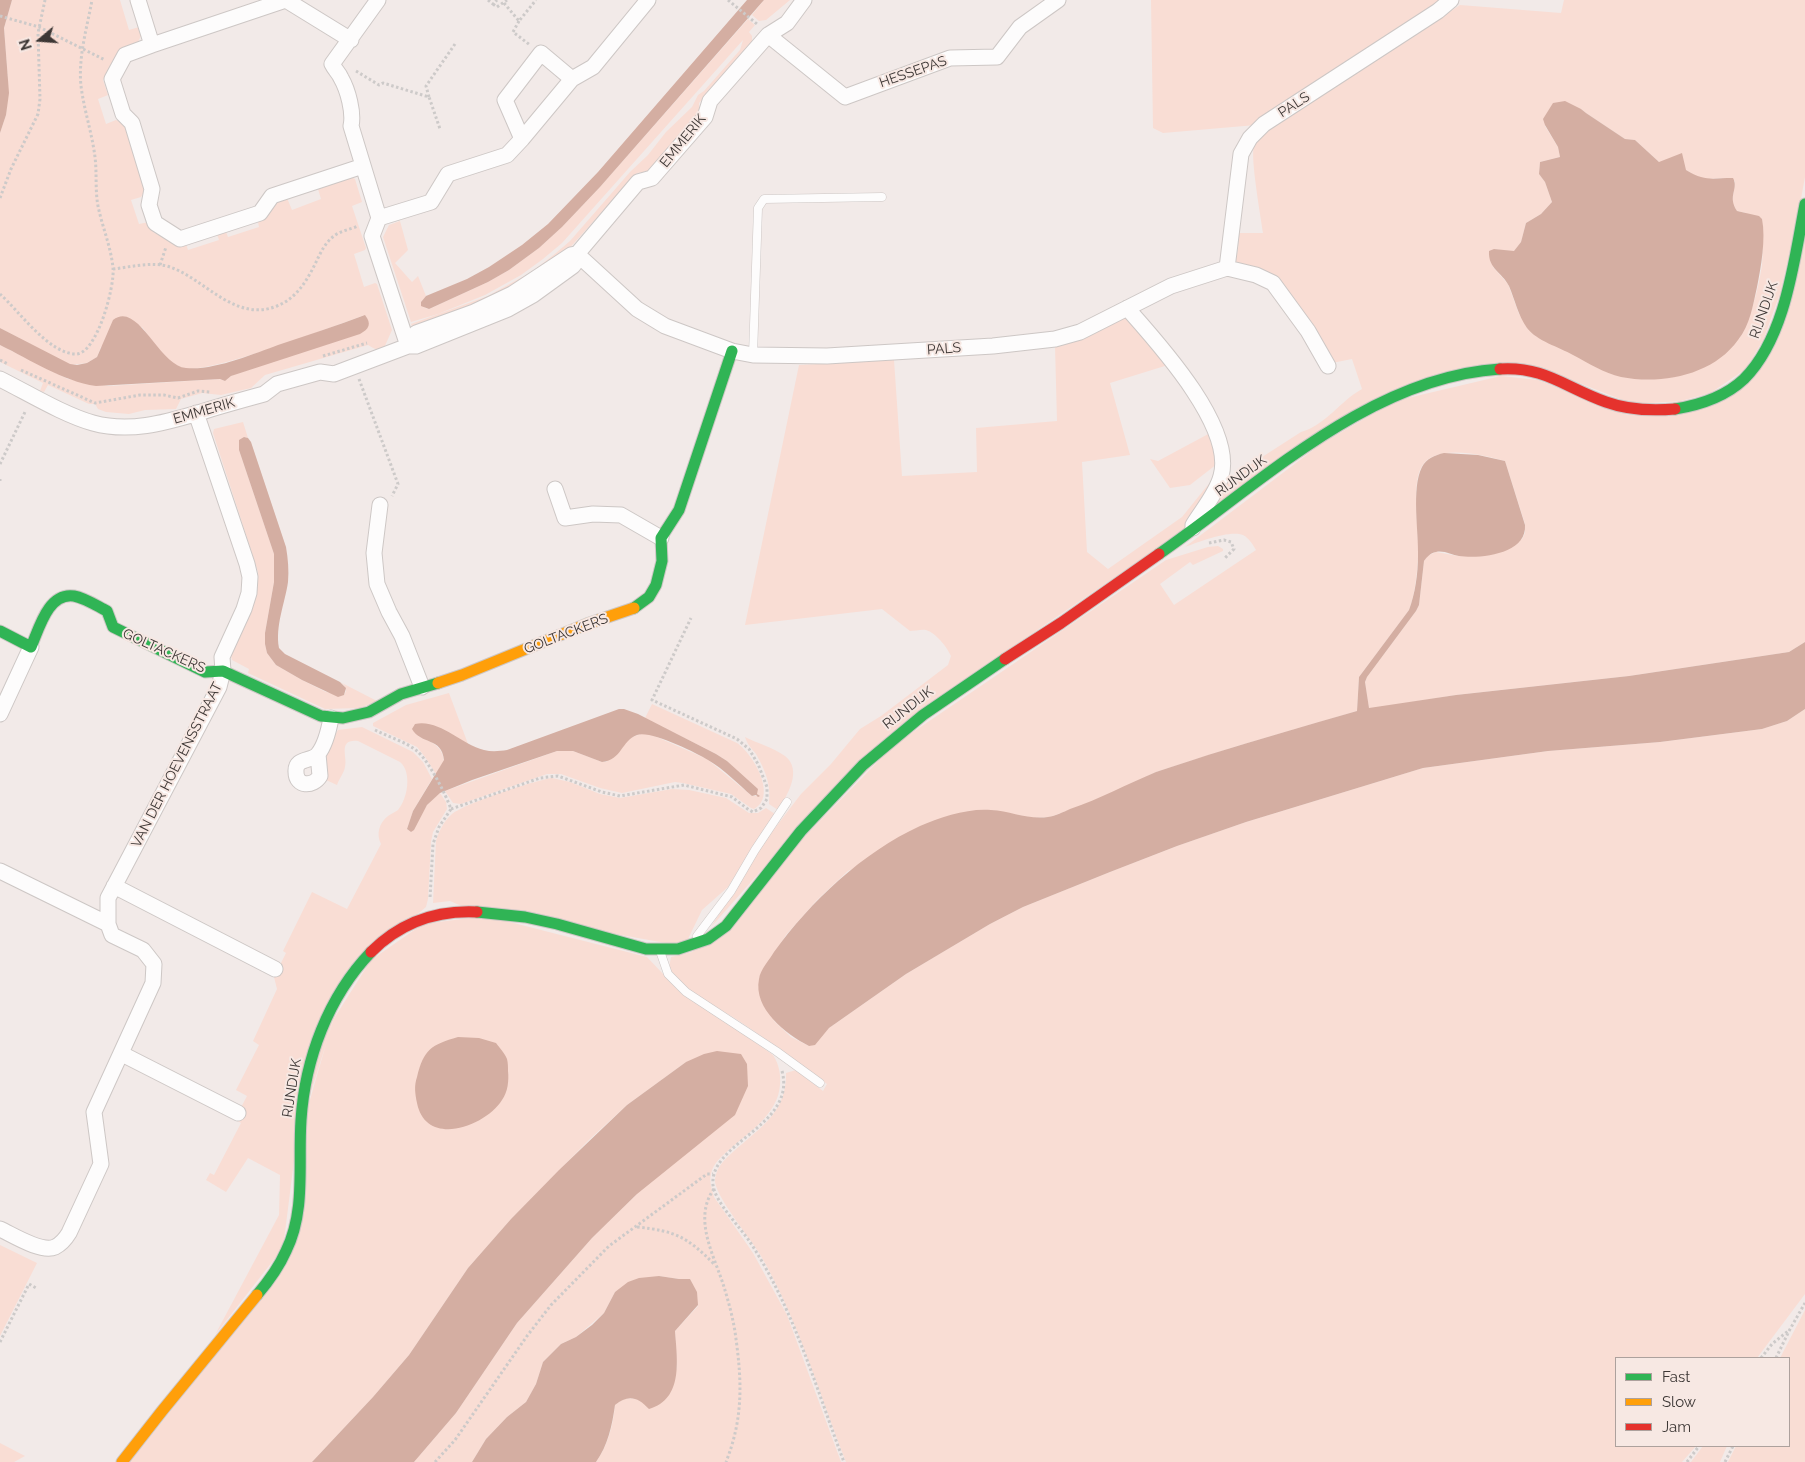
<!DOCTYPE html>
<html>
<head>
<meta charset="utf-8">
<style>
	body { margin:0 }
	#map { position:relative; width:1805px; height:1462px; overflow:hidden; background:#f2eae8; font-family:Raleway,sans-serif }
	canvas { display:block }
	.legend { position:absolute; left:1615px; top:1357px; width:175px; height:90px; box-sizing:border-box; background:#f7e8e3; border:1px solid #ada19d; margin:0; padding:6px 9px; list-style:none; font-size:15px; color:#3d3735 }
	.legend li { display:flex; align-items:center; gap:10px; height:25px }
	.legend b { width:25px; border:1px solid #ada19d }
	.north { position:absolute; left:15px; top:15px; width:50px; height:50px; -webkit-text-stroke:4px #f7e8e3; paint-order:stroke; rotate:252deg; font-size:14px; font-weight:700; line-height:20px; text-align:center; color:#3d3735 }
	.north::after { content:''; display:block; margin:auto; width:18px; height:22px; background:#3d3735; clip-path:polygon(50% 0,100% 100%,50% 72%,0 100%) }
</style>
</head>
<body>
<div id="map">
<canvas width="1805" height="1462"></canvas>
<ul class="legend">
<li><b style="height:6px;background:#30b455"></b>Fast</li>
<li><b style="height:6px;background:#ff9f0a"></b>Slow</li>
<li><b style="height:6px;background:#e5322d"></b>Jam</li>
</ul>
<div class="north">N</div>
</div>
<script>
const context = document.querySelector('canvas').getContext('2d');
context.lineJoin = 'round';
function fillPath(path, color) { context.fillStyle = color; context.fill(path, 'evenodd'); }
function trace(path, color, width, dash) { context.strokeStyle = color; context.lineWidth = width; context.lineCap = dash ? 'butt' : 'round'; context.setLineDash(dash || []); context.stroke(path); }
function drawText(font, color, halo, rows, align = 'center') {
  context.font = font + ' Raleway,sans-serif'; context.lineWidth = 4; context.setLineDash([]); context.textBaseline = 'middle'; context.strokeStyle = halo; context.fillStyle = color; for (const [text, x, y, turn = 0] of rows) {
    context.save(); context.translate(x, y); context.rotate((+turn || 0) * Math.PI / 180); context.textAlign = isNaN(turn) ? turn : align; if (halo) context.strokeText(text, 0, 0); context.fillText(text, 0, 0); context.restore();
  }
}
fillPath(new Path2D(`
	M12 0H120L129 30 139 27 143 31 136 47 119 51 103 80 108 95 98 99 106 124 116 120 126 125 146 188 141 197 131 200 139 224 149 222 153 232 180 246 186 244 188 250 219 240 217 234 226 232 228 237 259 227 258 222 262 220 274 200 287 198 292 210 321 199 318 189 350 176 355 179 362 202 352 206 366 248 365 250 354 254 364 287 375 283 377 284 392 330 384 348C377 351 373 348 368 345L265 375 251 388 221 395 202 393 181 399 176 409 145 410 129 414 106 412 98 409 95 404H89L48 385 44 392 40 391 43 383 0 362V345L68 379 109 386 220 379 225 381 231 376 365 315C333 326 206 376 181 368 164 362 152 340 142 327L101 347 97 357 87 363 70 365 0 328V133L6 115 8 81 4 28Z
	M764 0H790L766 20 759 21 752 15Z
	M1151 0H1440L1399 30 1256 125 1163 133 1153 128Z
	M1564 0H1805V177L1795 231 1773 323 1746 369 1700 400 1633 404 1556 374 1423 379 1200 520 1221 487 1245 468 1301 432C1326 425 1340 401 1362 389L1352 359 1332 363 1303 312 1234 266 1238 250 1239 233H1263C1261 218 1250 157 1254 146 1257 140 1262 135 1267 131L1460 5 1561 13ZM1581 109 1586 113 1625 139 1635 140 1659 162 1686 170 1699 178 1709 179 1721 178 1735 181 1732 204 1737 211 1746 213 1763 233C1762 243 1763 254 1762 265 1758 291 1751 316 1739 339L1563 349 1543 340 1519 314 1508 284 1493 267 1494 249 1514 252 1521 242 1526 223 1541 214 1552 202 1545 182 1539 174 1540 162 1560 157 1558 147 1545 126Z
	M748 19 755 25 749 32 752 36V44L699 103 700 115 650 171 637 173 566 252 518 286 414 330 411 324 488 296 533 271 556 253 570 241 630 172 648 155 666 132 692 107 698 95 704 91 740 50 743 40 562 243 543 259 521 275 485 295 438 314 411 322 383 237 389 225 400 221 408 250 395 263 412 282 418 276 426 296 421 302 425 308 429 309 488 282 509 270 539 248 562 227 600 187Z
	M1805 223V642L1789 652 1629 676 1456 695 1369 709 1365 682 1367 677 1416 611 1419 605 1424 561 1427 556 1436 552 1458 556 1522 539 1525 533V524L1505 461C1483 455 1436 443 1422 466 1410 486 1420 534 1418 557 1417 575 1415 594 1409 610L1359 677 1357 711 1234 747 1156 772 1098 800 1050 817 1030 818 990 810 848 871 817 900 786 935 759 978 774 1021 791 1037 809 1046 829 1028 906 974 990 924 1023 907 1110 872 1177 846 1246 822 1423 768 1548 751 1660 742 1762 729 1787 721 1805 709V1294L1757 1358H1616V1446H1696L1682 1462H846C819 1393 798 1320 761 1256 751 1239 713 1194 715 1179 717 1166 725 1159 734 1151 760 1128 787 1112 786 1073L796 1070 823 1091 827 1084C798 1063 769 1041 739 1021 715 1005 684 993 669 968L671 957 692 952 894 745 1166 560 1208 547 1218 546 1223 549V551L1193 565 1190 562 1160 584 1174 605 1256 550C1253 545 1249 538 1243 535 1229 530 1199 542 1185 547L1321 444 1395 401 1501 376 1538 380 1628 415 1748 383Z
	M1125 318 1128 319 1168 365 1110 383 1130 455 1082 462 1087 552 1108 569 1182 517 1207 486 1212 481 1183 531 968 677 767 864 711 927 765 841 801 794 831 764 860 729 881 716 948 665 951 656C947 647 936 633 926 630 922 629 914 631 910 631L882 609 745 625 799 365 894 360 902 476 977 472 976 428 1057 421 1055 346Z
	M243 422 248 438 244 437 239 450 274 554V582L265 633V643L267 653 276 665 302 680 326 692 344 695 346 691 344 685 340 682 377 701 360 708 325 709 248 673 249 669 232 660 231 656C243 629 260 602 258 572L213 433 214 429Z
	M1212 432 1217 464 1190 485 1170 488 1150 459 1158 461Z
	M449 693 468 744 445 731 418 736C431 742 442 745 444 761L436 774 425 757 417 747 373 726V723L406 705Z
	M652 704 737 743C753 754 778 796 754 809L751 808 731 794 683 783 675 782 622 793 600 788 561 774H547L461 804 453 803 445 791 557 751H573L602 762H606L630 738 643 733 650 734 707 759 752 796H759L727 761 716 754 645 718Z
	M362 727 413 752 423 762 432 779 413 811 407 829 411 832C419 818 426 802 440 793L446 802 447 809 433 832 431 842 428 899 426 907 348 973 297 1137 283 1248 215 1335 279 1215 280 1175 248 1158 226 1192 206 1180 210 1173 214 1175 241 1123 235 1119 247 1096 236 1090 259 1045 253 1041 277 989 274 977 286 953 283 951 312 892 347 909 381 844C376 834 379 823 388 816 391 814 395 812 398 810 408 798 412 772 400 762L358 741C337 739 348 757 345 767 344 773 339 779 337 785L326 780 328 771 324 753 338 730Z
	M745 737C757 743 774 748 785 756 803 770 787 796 778 810L769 804C771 784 766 772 756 754 752 749 747 744 745 737Z
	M552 778 570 782 600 794 620 798 672 789 689 790 726 798 749 813H758L766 808 775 814 728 887 702 910 688 939 677 945 464 907 450 901 433 903 436 841C439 831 444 821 452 814 466 803 533 781 552 778Z
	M486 916 647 957 682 994 737 1029 773 1055C779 1064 781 1075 780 1085 778 1114 749 1132 729 1150 722 1156 713 1163 711 1174 709 1181 712 1190 714 1197L753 1253 787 1315 841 1462H596C608 1445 613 1426 615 1405 624 1397 630 1398 641 1400L677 1368 675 1331 698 1306 690 1279H679L659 1276 615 1292 604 1313 576 1337 561 1344 543 1362 536 1384 526 1402 507 1417 486 1439 472 1462H414L456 1413 517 1323 592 1238 637 1194 686 1062 627 1105 590 1139 511 1219 468 1268 409 1355 373 1397 312 1462H130L286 1265 307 1110 333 1020 371 960 423 924Z
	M0 1245 37 1263 0 1336Z
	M1805 1310V1462H1728L1736 1446H1789V1358H1780Z
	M0 1443 25 1456 14 1462H0Z
	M1703 1446H1727L1720 1462H1691Z`), '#f9ddd4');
fillPath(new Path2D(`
	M0 0H12L4 28 9 93 6 115 0 133Z
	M747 0H764L600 187 562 227 539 248 509 270 488 282 429 309 421 306V302L426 296 467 279 489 267 522 245 548 224 598 172Z
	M1565 101 1581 109 1586 113 1625 139 1635 140 1659 162 1682 153 1686 170C1706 182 1712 178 1733 178 1739 189 1727 196 1737 211L1759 216 1762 219C1766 239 1761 267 1757 287 1753 305 1750 325 1738 340 1713 375 1662 385 1621 377 1604 373 1588 363 1573 355 1559 347 1537 341 1527 328 1518 315 1515 300 1509 286 1502 272 1488 269 1489 251L1494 249 1514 251 1521 242 1526 223 1541 214 1552 202 1545 182 1539 174 1540 162 1560 157 1558 147 1545 125 1543 119 1553 103Z
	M365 315C372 324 369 329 360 334L231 376 225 381 220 379 96 386C62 381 31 360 0 345V328L70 364 77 365 87 363 97 357 113 320C138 300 159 366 186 368 213 371 253 354 278 345 307 335 336 326 365 315Z
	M244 437 248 438 251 442 286 547C288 559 289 570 288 582 285 603 275 626 279 648L285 654 340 682 346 688 344 695 338 697 302 680 276 665 267 653 265 644V633L274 582V554L239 450V440Z
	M1444 453 1478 455 1505 461 1525 525C1527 554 1481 559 1459 556 1452 555 1444 550 1436 552 1430 553 1427 557 1424 561L1419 605 1416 611 1367 677 1365 682 1369 708 1456 695 1629 676 1789 652 1805 642V709L1787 721 1762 729 1660 742 1548 751 1423 768 1246 822 1177 846 1110 872 1023 907 990 924 906 974 829 1028 815 1045 809 1046C786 1034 753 1009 759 979 760 970 770 959 774 952 810 902 863 852 920 826 941 817 968 808 991 810 1011 811 1028 820 1048 817 1056 816 1063 812 1070 809 1100 799 1127 784 1156 772 1173 766 1191 761 1208 755 1257 740 1307 725 1357 711L1359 677 1409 610C1415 594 1418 574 1418 556 1419 533 1411 488 1422 467 1426 459 1435 455 1444 453Z
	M619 709H624L638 714 716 754 727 761 758 789 757 794 760 796 758 797 756 795 752 796C738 784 724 769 708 760 695 752 650 730 637 735 621 741 622 760 602 762L573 751H557L472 780 440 793 427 805 414 830 411 832 407 829 413 811 444 760C442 737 421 745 412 729L415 724C440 719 460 744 484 750 492 752 500 751 507 750Z
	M458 1037 479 1038 496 1043C500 1048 505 1054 507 1059 508 1063 508 1067 508 1071 509 1080 508 1092 502 1100 485 1127 426 1148 417 1103 415 1093 414 1086 417 1077 424 1049 431 1045 458 1037Z
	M717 1051 741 1054 747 1064 748 1086 735 1115 637 1194 592 1238 517 1323 456 1413 414 1462H312L373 1397 409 1355 468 1268 511 1219 559 1170 627 1105 686 1062 704 1054Z
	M659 1276 679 1279H690L697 1292 698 1305 675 1331C677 1359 684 1399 649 1409 638 1397 628 1394 615 1405 612 1426 608 1445 596 1462H472L486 1439 507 1417 526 1402 536 1384 543 1362 561 1344 576 1337 592 1325 604 1313 615 1292 628 1282 639 1278Z`), '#d4aea2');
const lane = new Path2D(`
	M753 355 758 208 764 199 882 197
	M697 936 731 891 755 850 787 802
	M660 951 668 974 686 992 776 1051 820 1083`);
const street = new Path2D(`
	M138 0 152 45 125 55 112 79 123 114 132 123 152 189 149 205 155 223 180 239 260 213 272 196 363 166
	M378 0 332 64C335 70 339 73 341 78 348 90 354 113 351 126L379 218 372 236 408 346
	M768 35 845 97 950 58 997 57 1020 27 1058 0
	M152 45 286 0 351 40
	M522 139 572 79
	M379 218 431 202 448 174 507 155 522 139 505 100 541 53 572 79 593 67 648 0
	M577 254 637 309 665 326 732 351 753 355 827 356 993 346 1055 339 1080 332 1171 286 1227 268 1256 275 1273 283 1308 331 1328 366
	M1227 268 1241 154 1250 138 1264 124 1438 11 1451 0
	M1127 308C1158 343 1235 427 1221 476 1217 493 1202 510 1193 525V528
	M408 346 416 333 474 312 512 294 571 255 577 254
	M0 379C28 393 64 415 93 423 129 433 164 423 198 413 220 406 242 400 264 394L277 384 320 372 334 374 408 346H416L508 309 533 295 573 266 576 262 577 254 638 182 652 178 705 117 710 101 768 35 787 23 804 0
	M555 489 565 518 593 514 621 515 661 538
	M380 505 374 553 377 584 389 612 402 636 422 687
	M0 714 31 647
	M318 754 320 776C313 787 296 787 296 772 295 757 312 762 318 754 326 744 329 729 331 718
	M0 871 108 924
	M114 886 275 969
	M122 1054 238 1113
	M0 1229C13 1235 41 1253 55 1247 61 1244 66 1238 69 1233L101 1164 94 1112 153 983 154 964 143 950 112 935 108 924V898L219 687 223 671 222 657 244 609 249 593 250 577 247 564 196 413`);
const fast = new Path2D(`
	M1675 409C1700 405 1725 397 1744 379 1786 337 1794 260 1805 204
	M1159 554C1261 483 1370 377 1500 369
	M634 608 649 597 656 585 662 561 661 538 679 510 732 351
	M0 631 31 647C39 629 48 592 74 596 85 598 97 606 107 611L113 627 205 672 223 671 321 716 343 718 369 712 401 694 438 683
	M477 912 525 917 557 924 646 949H678L708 939 726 926 801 831 863 765 923 715 1005 659
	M257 1295C268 1282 279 1267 286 1251 306 1211 298 1164 301 1120 305 1059 328 997 371 952`);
const slow = new Path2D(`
	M438 683 462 675 587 624 634 608
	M122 1462 162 1411 257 1295`);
const jam = new Path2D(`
	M1500 369C1544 366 1566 388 1606 402 1628 410 1651 411 1675 409
	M1005 659 1061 623 1159 554
	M371 952C400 923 436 910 477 912`);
trace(lane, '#cdc7c5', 9);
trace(street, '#cdc7c5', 17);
trace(fast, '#cdc7c5', 13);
trace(slow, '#cdc7c5', 13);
trace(jam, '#cdc7c5', 13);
trace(new Path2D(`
	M488 0 493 4 497 0
	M728 0 757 24
	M504 3 519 21 536 0
	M493 4 497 7 507 0
	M0 16 39 27 105 60
	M519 21 513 32 530 45
	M356 71 379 85 383 83 429 97 440 129
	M429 97 426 86 455 44
	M0 198 11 169 38 114 40 99 38 33 45 0
	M160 265 166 247
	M113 269C131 267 153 261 170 267 205 279 235 323 277 306 298 298 309 277 318 258 322 250 326 242 334 236 340 231 351 229 358 226
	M0 294C19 311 49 354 76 354 97 354 115 286 113 268 111 247 102 226 98 206 95 190 97 173 95 157 92 133 84 110 81 86 78 57 87 28 92 0
	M323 356 367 343
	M0 360 8 364
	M21 370 95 403 140 395H164L178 398 198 391 210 392
	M359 379 398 484 392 496
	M0 464 26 410
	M0 479V481
	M1209 543 1224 540 1231 542 1234 549 1225 558
	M375 730C389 737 406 742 417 751 429 761 446 795 451 809L439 827 433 844 430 898
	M451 809 540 778 558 776 602 792 620 796 684 785 732 797 749 810 753 812 761 808 767 799V787L758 764 749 749 737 739 652 700 691 618
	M782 1071C797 1126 709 1142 713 1185 715 1202 740 1227 750 1242 794 1309 816 1388 844 1462
	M714 1189C692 1219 715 1257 724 1287 729 1303 734 1322 736 1339 742 1383 743 1419 726 1462
	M637 1227C676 1231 687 1237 714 1264
	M0 1342 29 1284 36 1288
	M1761 1358 1772 1344 1788 1331
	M1776 1358 1789 1331 1805 1303
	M435 1462 455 1440 527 1336 551 1305 609 1246 707 1174H713
	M1687 1462 1699 1446
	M1725 1462 1733 1446`), '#cdcac9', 3, [2.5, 2.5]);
trace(lane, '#fdfcfc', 8);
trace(street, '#fdfcfc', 15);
trace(fast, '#30b455', 11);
trace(slow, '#ff9f0a', 11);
trace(jam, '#e5322d', 11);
drawText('14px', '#3d3735', '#f7e8e3', [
	["HESSEPAS",913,72,-19],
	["PALS",1294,105,-33],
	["EMMERIK",683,141,-51],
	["RIJNDIJK",1764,310,-71],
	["PALS",944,349,-4],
	["EMMERIK",204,411,-16],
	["RIJNDIJK",1241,476,-36],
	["GOLTACKERS",566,634,-21],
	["GOLTACKERS",164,651,24],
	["RIJNDIJK",908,708,-38],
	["VAN DER HOEVENSSTRAAT",177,765,-63],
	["RIJNDIJK",292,1088,-81]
]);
</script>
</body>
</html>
